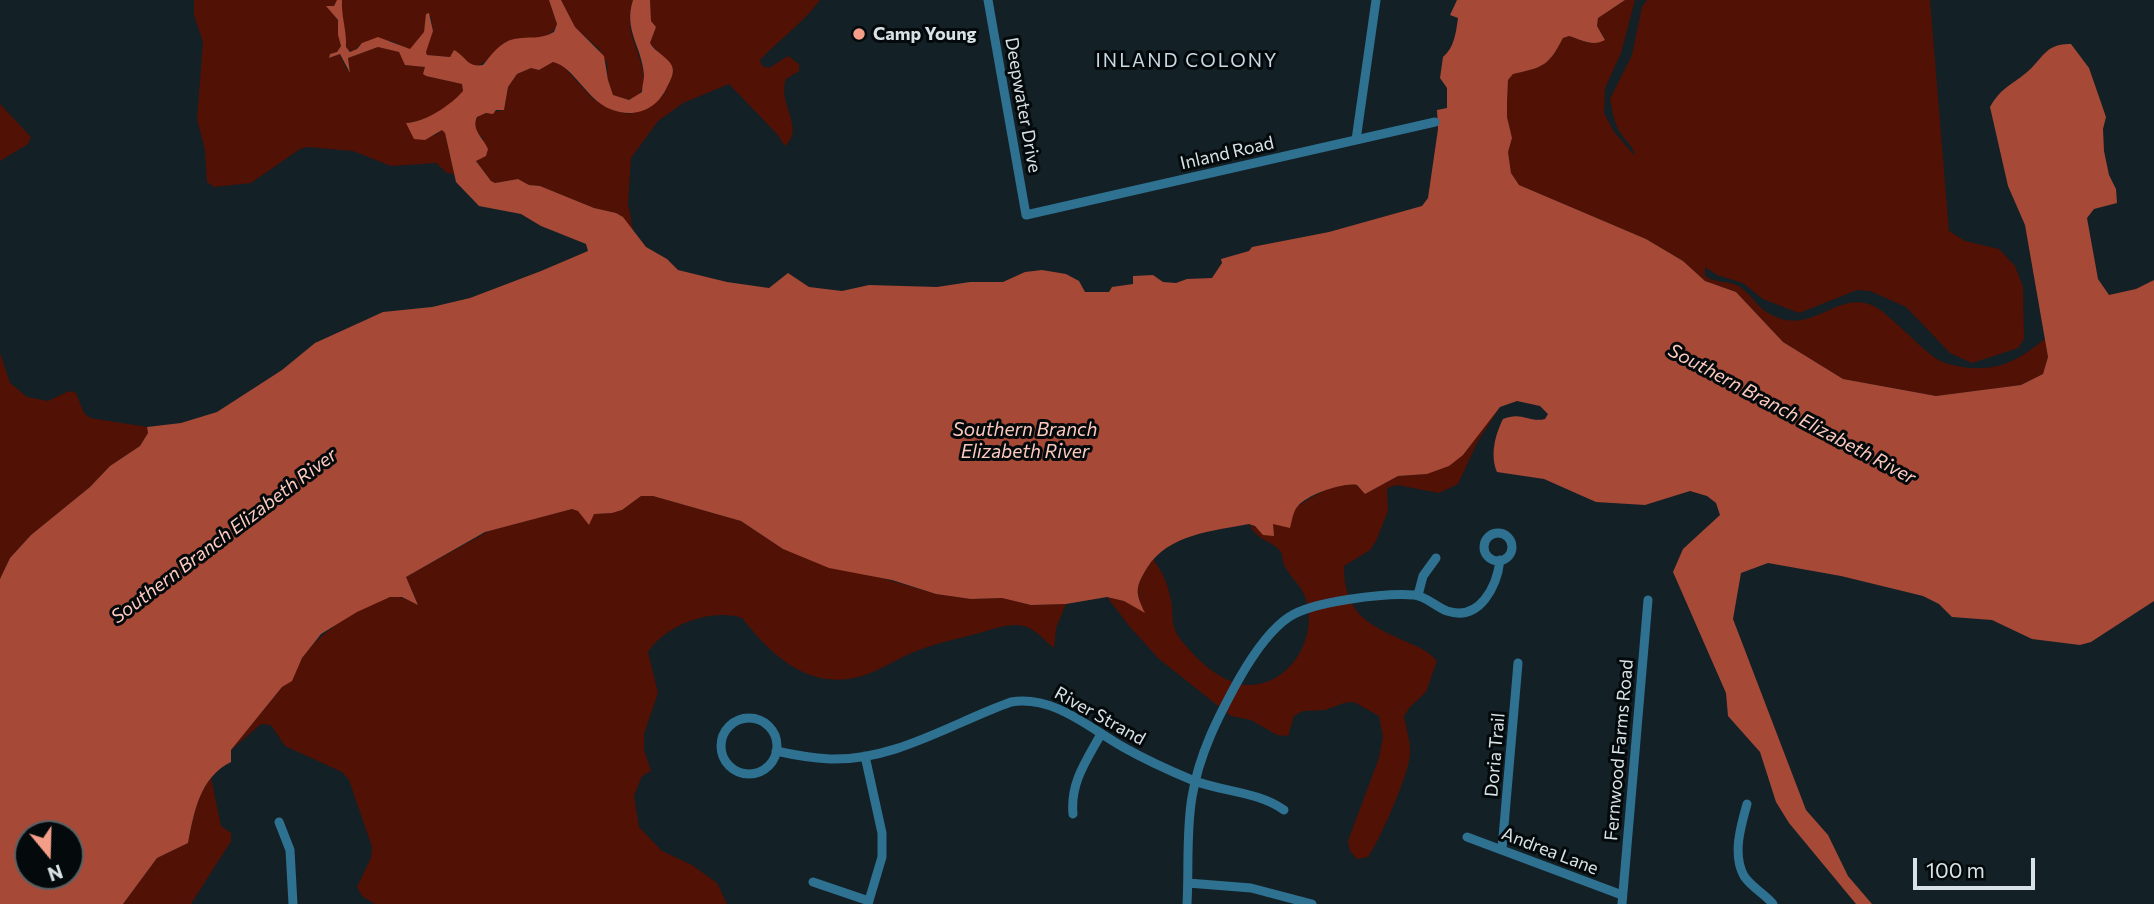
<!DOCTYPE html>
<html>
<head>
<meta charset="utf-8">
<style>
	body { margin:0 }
	#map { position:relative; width:2154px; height:904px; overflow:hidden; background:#132026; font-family:Commissioner,sans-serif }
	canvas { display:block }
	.north { position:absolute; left:14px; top:820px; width:70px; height:70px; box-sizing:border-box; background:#04090b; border:2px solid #596063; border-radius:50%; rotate:161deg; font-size:19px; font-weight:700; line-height:28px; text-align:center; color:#d9e2e6 }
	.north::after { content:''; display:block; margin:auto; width:24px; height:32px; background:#f49e8a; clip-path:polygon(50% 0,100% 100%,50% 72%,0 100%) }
	.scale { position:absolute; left:1913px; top:858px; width:122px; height:32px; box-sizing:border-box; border:4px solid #d9e2e6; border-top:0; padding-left:9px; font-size:21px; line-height:24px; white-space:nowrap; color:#d9e2e6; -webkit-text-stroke:5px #04090b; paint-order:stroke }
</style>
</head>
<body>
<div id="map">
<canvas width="2154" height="904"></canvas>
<div class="north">N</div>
<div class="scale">100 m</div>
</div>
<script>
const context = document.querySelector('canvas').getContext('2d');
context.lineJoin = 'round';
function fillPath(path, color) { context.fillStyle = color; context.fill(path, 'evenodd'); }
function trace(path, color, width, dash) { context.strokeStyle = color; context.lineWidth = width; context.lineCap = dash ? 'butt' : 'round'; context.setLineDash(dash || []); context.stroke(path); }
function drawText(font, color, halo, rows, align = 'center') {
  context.font = font + ' Commissioner,sans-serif'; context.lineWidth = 6; context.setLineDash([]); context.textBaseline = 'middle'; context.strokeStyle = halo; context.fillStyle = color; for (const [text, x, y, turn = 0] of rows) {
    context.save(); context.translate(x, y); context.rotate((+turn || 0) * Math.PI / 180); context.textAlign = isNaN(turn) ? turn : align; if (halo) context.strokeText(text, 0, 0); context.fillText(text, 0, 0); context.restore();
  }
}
fillPath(new Path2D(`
	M194 0H337L334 6H328L339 23 338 35 341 46 337 52 330 54V58L339 54 347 70 350 71 348 58 378 47 399 52 408 66 415 65 426 68 423 74 426 76 462 84 463 91C450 107 427 121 406 123L417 137 436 135 441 130 445 133 454 174 447 173 436 163 391 166 353 151 308 147 300 149 251 183 214 187 207 182 205 150 197 119 203 42 194 15Z
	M342 0H549L557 24C550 41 530 39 514 39 506 45 498 51 490 57 474 71 471 68 458 52L450 57 427 55 425 52 433 31 431 16 426 17 424 32 410 50 392 41 359 45 354 51 347 50C345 34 341 17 342 0Z
	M561 0H633C630 8 629 19 630 27 632 44 654 81 638 95 630 102 622 99 613 95L608 80 607 63 599 49 575 27Z
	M650 0H820C803 23 780 39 760 60L762 66 769 68 788 56 799 64V71L786 79C777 105 806 128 785 146L777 134 729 84 683 103 658 121 631 158 628 203 633 230 623 217 616 213 594 208 540 186 529 185 518 179 495 183 491 181 476 160 486 156 483 138 476 131 474 124 479 115 504 110 508 87 517 74 531 68 539 70 553 62 562 65 593 99 615 111 630 114 663 96 673 74 672 66 650 43 656 27 651 21Z
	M1625 0H1635L1621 53 1605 88 1604 113 1614 132 1635 156C1633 145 1625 141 1620 132 1614 123 1612 110 1610 99L1632 55 1642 7 1647 0H1930L1949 231 1965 241 1999 249 2015 266 2023 287 2024 339 2018 348 1972 363 1950 353 1906 307 1870 291 1857 290 1799 313 1763 299 1743 283 1717 275 1705 267V276C1716 284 1730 280 1740 287 1751 294 1757 307 1768 313 1808 337 1832 296 1865 303 1878 305 1891 319 1900 327 1912 337 1924 351 1937 359 1944 364 1954 365 1962 367 1999 372 2017 361 2045 339L2048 357 2043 374 2021 385 1936 396 1843 379 1783 342 1736 292 1705 281 1683 261 1646 239 1519 185 1511 173 1508 152 1512 138 1507 117V102L1508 80 1512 74C1543 67 1548 67 1563 38L1569 36 1589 43 1605 39 1597 26 1598 18Z
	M0 104 31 137 28 144 0 161Z
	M0 353 10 383 27 397 48 401 69 391 76 393 84 413 90 418 147 427 148 433 140 446 110 466 90 487 31 535 10 558 0 579Z
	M1500 407 1477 443 1458 484 1439 493 1397 485 1387 488 1388 511 1376 541 1370 550 1344 566C1344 615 1369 625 1409 643 1421 648 1429 652 1437 661L1426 692 1410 707 1404 716C1406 728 1411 743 1410 754 1409 774 1380 840 1368 857L1357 859 1350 851 1348 841 1379 758 1383 737 1379 716 1354 702 1344 703 1325 710 1303 711 1294 716 1288 736 1277 735 1251 720 1231 716 1159 659 1130 627 1107 597 1124 601 1144 612C1133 584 1138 584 1153 559 1164 574 1170 589 1172 608 1173 615 1172 623 1175 630 1178 638 1188 648 1194 655 1208 669 1229 686 1250 685 1292 684 1318 636 1306 599 1301 584 1288 576 1283 562 1283 561 1282 553 1281 552 1272 540 1258 542 1249 524L1273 536V524C1288 513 1338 474 1357 486 1361 488 1363 491 1365 494L1398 476 1427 474 1463 455Z
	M641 496H653L741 521 783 549 936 594 971 599 1002 598 1031 605 1066 604 1056 628 1054 648C1046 642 1038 632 1029 628 1016 621 996 628 983 632 961 638 937 643 916 651 901 657 887 666 873 672 816 696 775 660 742 618 711 608 666 625 648 652L658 693 644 734V750L651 771 642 776 634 796 639 827 662 851 692 865 717 883 727 904H375L362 896 357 887 371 858 372 847 349 780 342 772 285 746 271 725 261 724 231 750 282 687C296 678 294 670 303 657 317 635 366 600 392 597 401 596 409 601 418 604L406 577 491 530 572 509 594 514 612 513 622 510Z
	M211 778 221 826 231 833V841L191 904H123L157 858 188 843C193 819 196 798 211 778Z`), '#511105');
fillPath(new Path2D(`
	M337 0H342C341 16 347 31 346 47L350 52 357 49 362 43 378 37 410 49 424 32 426 14 429 13 433 31 426 52 427 55 450 57 454 50C466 56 467 68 483 65 491 55 500 42 514 39 529 36 540 40 554 32L557 24 549 0H561L575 27 604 56 608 80 613 95 629 100 642 92C642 86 644 80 644 75 642 46 623 30 633 0H650L651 21 656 27 650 43C655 52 668 57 672 66 675 73 670 81 667 87 657 110 634 119 610 109 586 99 574 67 553 62L539 70 531 68 517 74 508 87 504 110H496L493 114 486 113 477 117C471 130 483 137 488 149L486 156 476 161 491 181 495 183 518 179 529 185 540 186 594 208 616 213 623 217 646 247 667 259 678 270 727 282 769 288 788 273 809 287 842 291 869 285 937 287 970 282H1003L1025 272 1042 270 1066 274 1079 281 1085 292H1109L1112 287 1133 284V276L1153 275 1163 282 1176 283 1187 279 1212 278 1222 263 1221 259 1249 251 1252 247 1329 232 1422 206 1428 198 1438 129 1437 110 1447 108V88L1440 78 1443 57C1454 48 1456 33 1458 18L1450 15 1457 0H1625L1598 18 1597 26 1605 40C1593 47 1582 40 1569 36L1563 38C1548 67 1543 67 1513 74L1508 80 1507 102V117L1512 138 1508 152 1511 173 1519 185 1646 239 1683 261 1705 281 1736 292 1783 342 1843 379 1936 396 2021 385 2043 374 2048 357 2025 225 2008 186 1990 107C2001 88 2010 86 2026 73 2043 59 2045 43 2071 44L2089 68 2106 117 2103 129 2104 151 2109 175 2116 189 2117 203 2094 209 2087 218 2098 279 2109 295 2136 289 2154 280V601L2091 642 2080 645 2032 639 1992 620 1952 617 1939 604 1923 596 1841 576 1768 563 1741 573 1733 619 1806 810 1828 835 1848 876 1872 904H1856L1789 823 1776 802 1760 752 1728 716 1726 693 1673 572 1683 549 1720 515 1716 503 1707 496 1690 491 1645 505 1596 502 1544 479 1497 472C1490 455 1495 435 1503 419 1522 411 1529 423 1545 419L1548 414 1540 406 1517 401 1500 407 1463 455 1449 466 1427 474 1398 476 1365 494 1357 485C1343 482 1307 495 1298 506 1293 511 1292 521 1290 528L1273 524 1274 536 1263 535 1255 526 1249 524C1213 531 1168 534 1147 568 1135 588 1135 592 1145 613L1124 601 1107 597 1066 604 1031 605 1002 598 971 599 936 594 892 580 829 568 783 549 741 521 653 496H641L622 510 612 513 594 514 589 525 578 511 572 509 485 532 406 577 418 605 402 597H390L357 612 321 634 302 658 292 681 282 687 231 750V762C200 777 194 812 188 843L157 858 123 904H0V579L10 558 31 535 90 487 110 466 140 446 148 433 147 427 181 423 217 412 282 370 315 343 383 312 432 307 470 298 541 271 588 251 586 244 541 226 521 214 479 206 456 182 445 133 442 130 425 140 414 139 406 123C425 122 450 106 463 91L462 84 426 76 423 74 425 67 405 65 399 52 378 47 348 58 350 73 340 54 329 58 330 54 337 52 341 46 338 35V20L326 6H334ZM28 834H70V876H28Z`), '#a64937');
trace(new Path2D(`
	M988 0 1026 215 1435 122
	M1356 140 1376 0
	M1484 547a14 14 0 1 1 28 0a14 14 0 1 1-28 0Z
	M1418 595 1423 576 1436 558
	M721 746a28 28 0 1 1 56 0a28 28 0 1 1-56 0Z
	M776 751C794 755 812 758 830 759 895 761 952 723 1011 702 1053 695 1088 727 1123 747 1146 760 1168 770 1192 780 1222 792 1257 791 1284 810
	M865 756 882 833V857L868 904
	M1747 804C1741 825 1732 855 1744 876 1751 887 1765 894 1773 904
	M1073 814C1070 783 1086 761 1101 734
	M279 822 290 850 293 904
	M1467 837 1622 895
	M1502 849 1518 663
	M813 882 869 901
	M1188 883 1251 888 1312 904
	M1187 904C1189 869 1186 832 1192 797 1199 754 1218 717 1239 679 1251 658 1268 631 1289 617 1313 601 1385 593 1414 595 1426 596 1436 607 1447 611 1480 622 1497 586 1500 560
	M1622 904 1648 600`), '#2e7191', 9);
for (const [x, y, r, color] of [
	[859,34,7,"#f49e8a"]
]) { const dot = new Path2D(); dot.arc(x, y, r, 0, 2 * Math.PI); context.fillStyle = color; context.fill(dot); trace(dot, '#04090b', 2.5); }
drawText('bold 18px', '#d9e2e6', '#04090b', [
	["Camp Young",873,34]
], 'left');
drawText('18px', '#d9e2e6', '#04090b', [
	["Deepwater Drive",1023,105,80],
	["Inland Road",1227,153,-13],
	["River Strand",1100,716,29],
	["Fernwood Farms Road",1619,750,-85],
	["Doria Trail",1495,755,-85],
	["Andrea Lane",1550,851,21]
]);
context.letterSpacing = '2px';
drawText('19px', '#c7d8e1', '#04090b', [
	["INLAND COLONY",1187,61]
]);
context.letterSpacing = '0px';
drawText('italic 19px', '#fecabe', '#04090b', [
	["Southern Branch Elizabeth River",1792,414,28],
	["Southern Branch",1025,430],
	["Elizabeth River",1025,452],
	["Southern Branch Elizabeth River",224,536,-37]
]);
</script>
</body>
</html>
